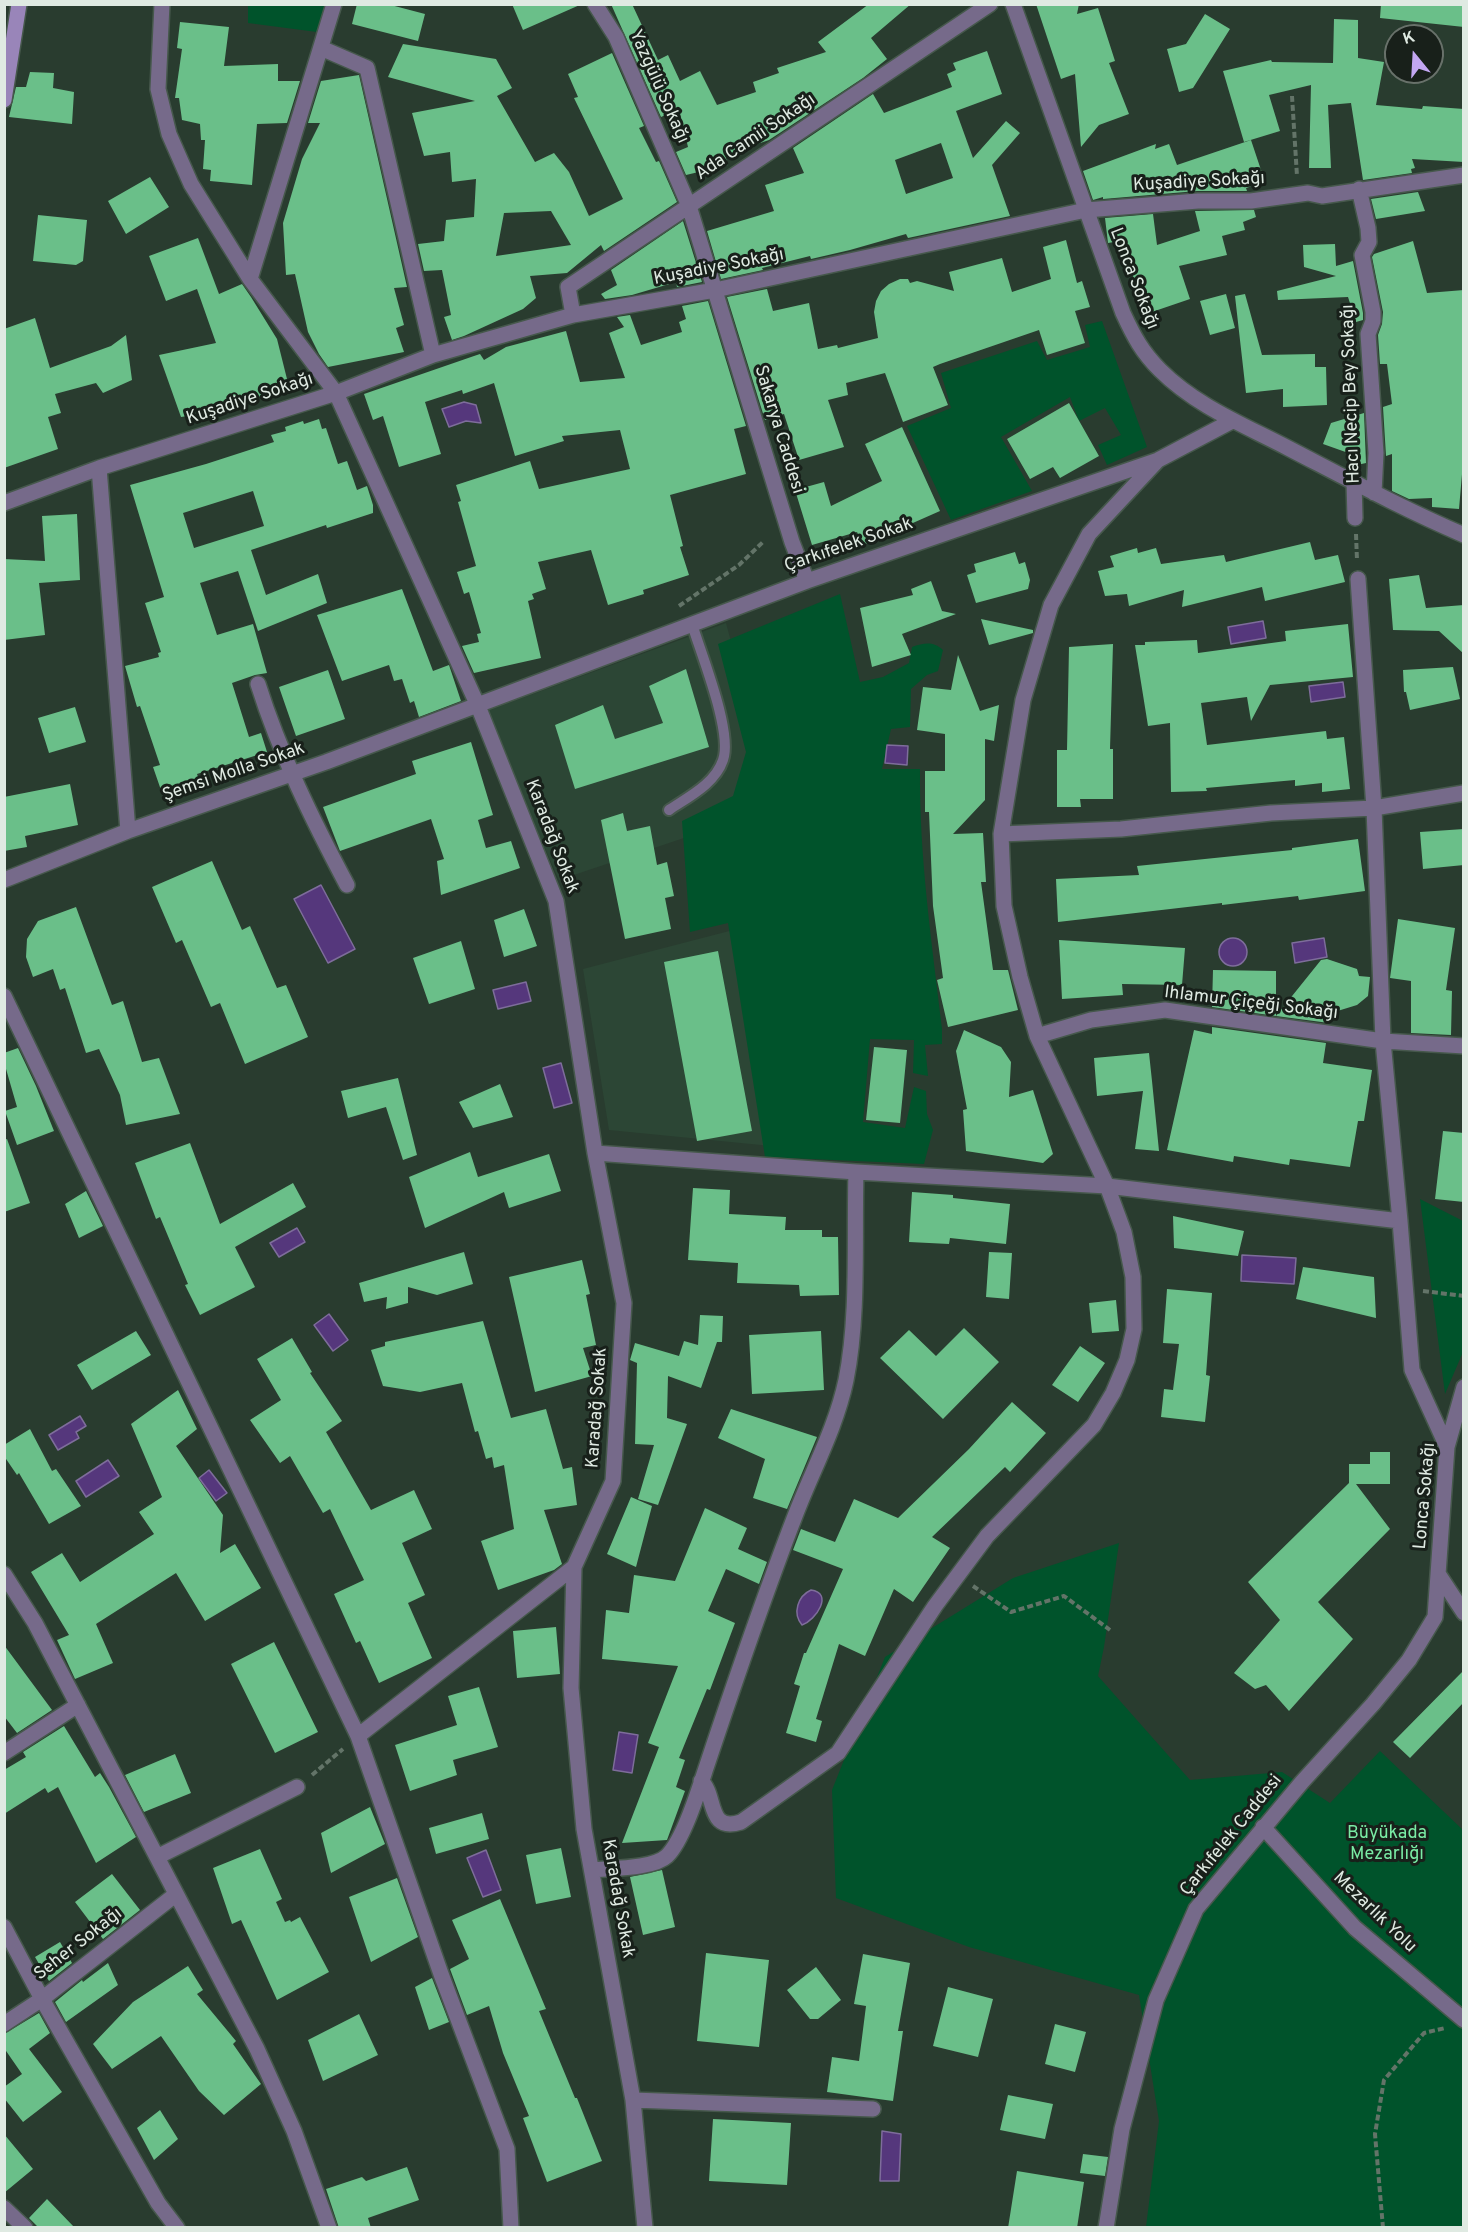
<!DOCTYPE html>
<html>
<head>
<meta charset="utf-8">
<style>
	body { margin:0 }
	#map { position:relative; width:1468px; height:2232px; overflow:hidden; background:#293c2f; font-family:Overpass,sans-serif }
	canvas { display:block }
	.frame { position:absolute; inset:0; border:6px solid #dfeae2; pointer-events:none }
	.north { position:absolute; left:1384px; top:24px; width:60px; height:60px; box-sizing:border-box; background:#18201a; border:2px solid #68716a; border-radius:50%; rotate:342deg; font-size:16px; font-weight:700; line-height:24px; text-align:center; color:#dfeae2 }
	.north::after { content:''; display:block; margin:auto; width:21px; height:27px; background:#c3a7f2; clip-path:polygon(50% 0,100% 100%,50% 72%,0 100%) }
</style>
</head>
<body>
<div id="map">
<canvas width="1468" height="2232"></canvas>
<div class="frame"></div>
<div class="north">K</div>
</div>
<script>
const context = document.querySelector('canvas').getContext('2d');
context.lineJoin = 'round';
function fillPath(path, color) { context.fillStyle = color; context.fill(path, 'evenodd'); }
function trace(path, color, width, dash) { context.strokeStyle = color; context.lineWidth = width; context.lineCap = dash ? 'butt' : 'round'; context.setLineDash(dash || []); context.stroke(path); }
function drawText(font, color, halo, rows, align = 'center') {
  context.font = font + ' Overpass,sans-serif'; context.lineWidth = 6; context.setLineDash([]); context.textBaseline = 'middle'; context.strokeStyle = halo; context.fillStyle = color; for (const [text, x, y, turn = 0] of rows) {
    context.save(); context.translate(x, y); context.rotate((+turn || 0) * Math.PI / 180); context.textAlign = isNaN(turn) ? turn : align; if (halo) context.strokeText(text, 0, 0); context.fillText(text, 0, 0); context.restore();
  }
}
fillPath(new Path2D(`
	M726 623 776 807 559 880 484 712Z
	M737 929 771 1146 609 1130 583 969Z`), '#2c4635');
fillPath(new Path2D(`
	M248 5 325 4V5L317 32 248 23Z
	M1102 321 1147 447 1107 465 1098 445 1121 435 1105 408 1079 421 1070 397 1001 437 1032 491 951 520 907 426 951 408 941 373 1037 341 1047 360 1090 347 1085 325Z
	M840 594 860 682 883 677 909 663 912 647C924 643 933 641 943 650L938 671 927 675 911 689 910 727 891 729 882 769H920C919 857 932 943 942 1029V1044L925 1045 928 1076 913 1073 914 1040 870 1039 863 1122 905 1128 914 1087 926 1091 927 1114 933 1130 924 1164 765 1157 728 923 690 932 682 821 733 796 746 752 718 644Z
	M1420 1199 1463 1221V1352L1445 1394Z
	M1119 1543 1104 1647 1098 1676 1190 1780 1282 1772 1330 1803 1380 1751 1463 1830V2227H1146L1159 2121 1139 1995 969 1947 836 1898 832 1790 885 1657 1013 1578Z`), '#00532b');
const water = new Path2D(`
	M464 402 476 405 481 423 466 421 449 427 442 409Z
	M1263 621 1266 638 1231 644 1228 627Z
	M1343 682 1345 697 1311 702 1309 686Z
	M887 745 908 746 907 765 885 763Z
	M321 885 355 949 328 963 294 899Z
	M1219 952a14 14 0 1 1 28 0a14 14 0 1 1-28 0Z
	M1324 938 1327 957 1295 963 1292 943Z
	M526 982 531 1001 498 1009 493 990Z
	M561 1063 572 1103 554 1108 543 1068Z
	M297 1228 305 1242 279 1257 270 1243Z
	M1242 1255 1296 1258 1294 1284 1241 1281Z
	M329 1314 348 1340 333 1351 314 1325Z
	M80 1416 86 1426 76 1432 79 1438 58 1450 49 1435Z
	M108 1460 119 1476 86 1497 76 1481Z
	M209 1470 227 1493 216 1501 199 1478Z
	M811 1590C834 1593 816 1620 802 1625 792 1613 798 1596 811 1590Z
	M619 1732 638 1735 632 1773 613 1770Z
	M486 1850 501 1890 483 1897 467 1858Z
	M882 2131 901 2134 899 2181H880Z`);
fillPath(water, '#55377c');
trace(water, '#7e6d9b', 1.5);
fillPath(new Path2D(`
	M357 4H387L425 14 418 41 352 24Z
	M512 4H582L523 30Z
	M611 4H632L658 60 668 55 680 81 700 71 717 105 756 92 753 82 779 73 777 68 826 52 818 42 869 4H911L871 38 887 59 863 78 769 140 725 155 728 165 686 175 676 152 688 147 679 109 661 117Z
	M1036 4H1079L1077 14 1098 8 1115 61 1109 63 1129 114 1099 125 1081 147 1075 74 1061 79Z
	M1381 4H1464V27L1380 18Z
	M1205 14 1230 29 1193 88 1179 92 1167 49 1186 44Z
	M1334 19 1358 20V58L1384 62 1376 105 1422 109 1423 106 1464 109V162L1412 159 1415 168 1411 169 1412 173 1363 180 1351 103 1328 105 1331 168H1309L1311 85 1269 95 1280 131 1244 142 1223 71 1271 60 1272 62 1333 63Z
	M180 22 229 27 224 66 278 64V81H300L287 123 257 124 252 185 210 181 211 170 203 169 205 140H201L200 124 182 120 179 98H175L182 49 177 48Z
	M403 44 496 59 512 88 497 96 535 162 554 153 569 172 589 216 623 199 574 98 578 97 568 74 612 53 644 126 639 128 656 162 659 161 677 202 604 251 601 245 567 273 530 276 536 298 523 309 464 336 452 340 444 317 451 315 442 270 424 271 418 244 444 241 446 220 474 217 476 179 452 182 450 152 424 156 412 113 475 101 388 77ZM551 211 571 245 496 256 504 213Z
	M987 51 1002 94 956 111 973 158 1006 121 1020 133 992 165 1010 216 908 238 906 234 850 250 811 259 810 256 762 268 763 270 721 279 707 231 774 211 765 185 804 173 793 148 873 94 884 113 952 87 947 74 956 70 953 63ZM941 143 953 178 906 194 895 160Z
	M30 72 54 73 53 88 74 92 72 124 9 117 16 87H26Z
	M359 75 407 287 394 288 404 325 396 328 404 352 328 367 319 354 308 332 295 274 286 275 283 223 302 159 320 123H308L321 81Z
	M1251 140 1265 182 1246 188 1247 191H1197L1103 199V197L1093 200 1083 171 1156 144 1155 149 1169 144 1177 165Z
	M150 177 169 207 126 234 108 201Z
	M1418 192 1425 211 1376 219 1371 199Z
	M1254 210 1256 217 1243 222 1245 230 1222 236 1227 255 1179 266 1190 299 1146 314 1122 244 1114 245V242L1108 243 1105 218 1153 214 1157 245 1200 231 1195 211Z
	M38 215 87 220 83 261 76 265 33 261Z
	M683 221 702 282 677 287 676 282 632 295 605 299 601 294 617 285 611 270Z
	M198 238 219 294 242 284 251 297 277 339 289 387 213 412 181 417 159 355 216 343 197 289 166 301 149 256Z
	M1066 240 1077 283 1082 281 1090 307 1075 311 1085 343 1047 355 1039 330 940 364 933 367 948 405 903 422 885 373 846 383 848 395 828 400 844 447 799 460 784 414 765 420 727 297 767 289 773 311 809 303 818 349 837 345 838 348 878 338 874 312 876 301 881 291 889 284 900 279H908L910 283 917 281 954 291 949 272 1002 258 1012 292 1051 279 1043 247Z
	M1413 241 1427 293 1464 290V451L1459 509 1432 507V498L1409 499 1392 491V454L1386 456 1383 407 1392 404 1387 364H1380L1378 335 1382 324 1383 312 1372 257 1374 254Z
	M1335 244 1336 266 1353 261 1363 313V320L1356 322 1348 297 1278 300 1277 291 1336 276 1304 267 1303 245Z
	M1226 294 1235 328 1210 335 1200 301Z
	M1245 294 1262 355 1315 354V367H1326L1327 405 1283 407V389L1246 393 1235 296Z
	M708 301 746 426 734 429 746 474 670 495 683 546 680 547 689 575 643 590 644 594 608 605 591 550 538 562 546 589 532 594 534 599 528 601 541 658 474 673 462 646 479 642 477 634 481 633 469 592 464 594 457 572 476 566 458 502 461 501 456 485 530 461 539 489 630 469 620 430 562 436 564 441 515 456 494 383 463 394 462 390 425 402 441 454 399 467 383 416 373 420 364 394 474 356 480 354 484 360 506 347 566 331 580 382 625 378 609 333 624 327 617 317 630 315 641 345 682 332 679 322 686 319 682 306Z
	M35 318 50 368 111 346 126 335 132 380 103 393 96 383 55 394 61 413 48 417 58 449 4 468V329Z
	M1069 403 1099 456 1060 478 1053 467 1030 479 1007 439Z
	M1364 413 1366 463 1357 465 1354 455 1323 444 1331 423Z
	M319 419 322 429 326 428 338 464 347 461 357 490 367 486 373 505V513L327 528 326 525 251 550 266 595 318 574 327 603 258 631 238 571 200 583 217 635 253 624 267 673 255 675 232 683 249 737 261 733 267 752 197 774 199 780 162 793 153 767 160 765 140 706 137 707 125 666 159 657 158 653 161 652 145 603 164 597 130 485 206 464 274 442 271 435 286 431 285 427 303 421 304 424ZM253 491 264 526 194 548 183 513Z
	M902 427 940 511 863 545 857 532 812 545 795 490 824 482 831 506 882 481 865 444Z
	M77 514 80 580 39 583 45 635 4 640V559L45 561 42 516Z
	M1310 542 1315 560 1338 555 1345 582 1265 601 1262 587 1182 607 1184 590 1129 606 1127 594 1105 596 1098 571 1114 567 1110 556 1137 548 1138 553 1156 548 1161 564 1224 555 1226 562Z
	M1015 552 1019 564 1025 562 1030 580 1028 589 976 603 967 575 976 572 974 564Z
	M1419 575 1426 608 1464 605V654L1439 631 1393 630 1389 579Z
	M931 581 942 611 956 614 902 634 911 655 872 667 860 608 913 595 911 589Z
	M402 589 433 671 449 665 461 701 419 717 414 701 410 703 402 679 394 681 389 665 342 681 317 615Z
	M981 619 1033 630V633L989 645Z
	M1348 624 1353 677 1270 685 1251 721 1247 697 1201 703 1207 745 1326 731 1327 739 1344 737 1350 789 1322 792V783L1295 786V780L1206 788 1207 791 1171 792 1170 723 1148 726 1135 645H1145V642L1197 640 1198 653 1286 641 1285 631Z
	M1113 644 1110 749H1113V799H1080L1081 807H1057V750H1067L1069 647Z
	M958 655 980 711 999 705 994 741 985 739V800L953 834 983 833 986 882H981L993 970H1008L1018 1010 948 1027 937 980 943 978 933 906 929 812H925V771H945V734L917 730 923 687 951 690Z
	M1453 667 1460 699 1410 710 1406 692H1404L1403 670Z
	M686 669 709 747 575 789 555 725 603 705 615 739 663 723 649 686Z
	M328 670 345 719 296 736 279 687Z
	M75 707 86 742 49 753 38 718Z
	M471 742 493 815 478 820 486 848 511 841 520 868 441 895 437 861 444 859 431 819 340 851 323 807 416 774 412 761Z
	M70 784 78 825 25 836 27 847 4 851V797Z
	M623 813 627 831 650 826 657 865 667 862 674 896 665 898 671 929 625 939 601 820Z
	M1464 829V865L1423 869 1420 832Z
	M1358 839 1365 891 1299 900 1298 896 1222 905V903L1058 922 1056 879 1139 875 1137 866 1292 850V848Z
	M212 861 242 930 250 926 277 988 286 985 308 1037 245 1064 220 1003 211 1007 182 940 176 943 152 887Z
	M76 907 112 1005 123 1001 142 1062 159 1058 180 1114 126 1125 120 1095 99 1049 86 1053 65 988 60 990 53 969 33 977 26 957 27 939 38 921Z
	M524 909 537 946 504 957 494 920Z
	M1398 919 1455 928 1446 990 1452 991 1451 1035 1411 1033V981L1390 978Z
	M1059 940 1185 948 1182 985 1122 984 1123 995 1062 999Z
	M461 941 475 989 429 1004 413 958Z
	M718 951 752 1131 697 1141 664 962Z
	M1327 959 1357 969 1359 976 1370 977 1368 996 1357 1005 1331 1013 1329 1023 1276 1016 1321 960Z
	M1213 970 1276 971V1016L1212 1007Z
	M1212 1027 1326 1043 1323 1063 1372 1070 1364 1121H1358L1350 1167 1290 1159 1289 1165 1234 1156 1233 1162 1167 1150 1194 1030 1212 1034Z
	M964 1030 1001 1047 1011 1062 1009 1097 1033 1090 1053 1154 1043 1163 966 1151 963 1110 967 1109 956 1051Z
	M874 1047 907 1050 900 1123 866 1120Z
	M18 1048 36 1086 54 1131 17 1145 5 1111 17 1107 4 1062V1053Z
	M1149 1053 1152 1081 1159 1151 1135 1149 1143 1091 1097 1096 1094 1058Z
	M398 1078 417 1155 403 1160 386 1107 348 1118 341 1091Z
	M500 1084 513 1117 473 1128 459 1102Z
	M1443 1131 1464 1133V1202L1435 1199Z
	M7 1139 30 1203 4 1212V1140Z
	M190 1143 220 1224 293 1183 306 1207 235 1247 255 1287 200 1315 185 1285 188 1284 160 1217 156 1219 135 1163Z
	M470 1152 478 1177 549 1154 561 1191 509 1208 504 1192 425 1228 409 1177Z
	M693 1188 730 1190 729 1214 786 1217 785 1230H822V1237H838L839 1295 800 1296 799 1285 737 1283 738 1263 688 1260Z
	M86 1191 103 1226 79 1238 65 1204Z
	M912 1192 953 1195V1198L1010 1204 1006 1244 950 1238 949 1244 909 1242Z
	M1173 1216 1244 1231 1238 1256 1174 1248Z
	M464 1252 473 1284 437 1295 408 1287V1303L386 1309 387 1297 364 1302 359 1283Z
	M989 1252 1012 1253 1009 1299 986 1297Z
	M582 1260 590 1294 586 1295 596 1345 583 1348 592 1376 535 1392 509 1277Z
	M1303 1267 1374 1277 1376 1318 1296 1299Z
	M1167 1289 1212 1293 1206 1375 1210 1376 1205 1422 1161 1417 1164 1389 1173 1390 1179 1344 1163 1343Z
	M1116 1300 1119 1331 1092 1333 1089 1303Z
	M700 1315 723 1316 722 1342H717L701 1388 668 1376 667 1418 687 1424 658 1505 638 1499 654 1445 635 1444 637 1363 630 1360 635 1343 679 1356 684 1341 698 1345Z
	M483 1321 511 1418 546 1409 563 1469 572 1467 577 1505 544 1510 562 1564 554 1570 498 1590 481 1541 514 1529 504 1465 494 1468 492 1457 486 1459 478 1431 475 1432 462 1383 420 1392 383 1386 371 1350 385 1346V1342Z
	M964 1328 999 1362 943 1419 880 1358 909 1330 936 1356Z
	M136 1331 151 1355 92 1390 77 1365Z
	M821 1331 824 1390 752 1394 749 1335Z
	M292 1338 312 1372 310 1373 342 1421 326 1432 371 1510 414 1490 432 1529 402 1543 425 1595 408 1603 432 1658 379 1683 360 1641 356 1643 334 1594 364 1580 330 1509 323 1513 290 1456 280 1463 250 1420 281 1400 257 1359Z
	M1080 1346 1105 1363 1078 1402 1052 1385Z
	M178 1390 197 1429 176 1446 223 1515 220 1553 235 1544 261 1588 205 1621 176 1573 96 1624 113 1663 75 1679 57 1640 69 1635 31 1572 62 1553 80 1582 154 1534 139 1512 162 1497 131 1424Z
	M1012 1402 1046 1433 1010 1472 1005 1467 932 1537 950 1548 913 1602 894 1589 865 1656 839 1644 816 1719 822 1721 816 1742 786 1733 800 1686 794 1684 804 1653H806L843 1569 793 1550 801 1529 835 1542 854 1499 898 1518 969 1449Z
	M731 1409 817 1437 787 1509 753 1498 765 1459 718 1438Z
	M30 1429 52 1471 56 1469 81 1506 49 1524 19 1473 17 1475 4 1456V1445Z
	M1370 1452H1390V1484H1356L1390 1529 1318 1602 1353 1639 1289 1711 1266 1685 1255 1689 1234 1673 1280 1620 1248 1582 1349 1483V1464H1370Z
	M631 1497 652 1506 636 1567 607 1554Z
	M705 1508 747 1528 738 1549 767 1562 759 1584 726 1569 708 1611 735 1623 710 1690 707 1689 679 1758 685 1760 676 1787 685 1791 667 1840 622 1843 659 1747 648 1743 678 1666 602 1659 606 1610 629 1613 634 1575 675 1581Z
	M556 1627 560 1674 517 1678 513 1631Z
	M274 1642 318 1732 275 1753 231 1664Z
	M4 1645 52 1710 17 1733 4 1716Z
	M1464 1670V1702L1410 1758 1393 1742Z
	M479 1687 498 1747 453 1760 457 1775 410 1791 395 1745 457 1725 448 1696Z
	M64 1726 95 1777 100 1773 109 1787 136 1837 96 1863 58 1787 48 1793 45 1788 4 1814V1770L26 1757 23 1752Z
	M175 1754 191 1793 144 1812 125 1775Z
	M370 1807 385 1844 331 1873 321 1833Z
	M482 1813 489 1839 436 1854 429 1828Z
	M561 1848 571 1897 536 1904 526 1855Z
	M260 1849 282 1899 276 1902 285 1922 290 1920 291 1922 300 1917 329 1972 277 2000 241 1920 232 1924 213 1868Z
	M662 1870 675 1927 643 1935 630 1877Z
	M112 1874 140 1910 103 1939 75 1902Z
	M397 1878 418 1937 371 1962 349 1897Z
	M500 1899 546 2009 539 2011 575 2098H577L602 2161 547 2182 523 2118 529 2116 503 2053 489 2006 467 2015 450 1969 469 1959 452 1920Z
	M60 1942 72 1963 49 1981 35 1957Z
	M706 1953 769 1960 759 2047 697 2041Z
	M863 1954 910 1963 898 2031H903L893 2101 827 2092 832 2057 859 2061 866 2006 854 2004Z
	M108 1963 118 1985 66 2022 55 2002 82 1980 83 1982Z
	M188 1966 203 1990 197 1994 236 2041 233 2044 261 2084 224 2115 199 2091 161 2036 112 2069 93 2044 133 2002Z
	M816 1967 841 2000 818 2019H810L787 1990Z
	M432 1978 449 2022 429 2030 415 1987Z
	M948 1987 993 1999 978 2057 933 2046Z
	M39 2013 50 2033 29 2049 62 2092 23 2122 4 2098V2087L22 2074 4 2048V2034Z
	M359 2014 378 2055 323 2081 308 2040Z
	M1055 2024 1086 2032 1075 2072 1045 2064Z
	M1008 2095 1053 2104 1045 2139 1000 2130Z
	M160 2110 178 2139 154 2160 137 2128Z
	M713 2119 791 2123 787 2185 709 2181Z
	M4 2134 33 2169 4 2193Z
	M1083 2154 1108 2157 1105 2176 1080 2173Z
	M407 2167 419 2200 368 2218 371 2228H339L326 2189 362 2177 366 2181Z
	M1017 2171 1084 2182 1077 2228H1008Z
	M47 2199 75 2228H39L29 2218Z`), '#6abf89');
const lane = new Path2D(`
	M669 810C688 797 715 784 723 760 733 732 701 654 692 624`);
const street = new Path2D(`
	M162 4 158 89 169 134 191 184 250 279 336 393 478 706 556 901 595 1153 624 1303 613 1481 574 1567 571 1688 584 1829 633 2100 645 2228
	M595 4 616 37 689 206 792 542 807 581
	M1013 4 1123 313C1134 337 1142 352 1160 370 1196 406 1244 425 1288 448 1346 478 1403 509 1464 535
	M321 48 367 68 433 355
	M1359 189 1368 228 1369 242 1362 255 1373 312V321L1368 334 1376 453 1374 493
	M250 279 334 4
	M573 315 568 287 990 4
	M99 468 128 831
	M1354 482 1355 518
	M4 503 99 468 336 393 433 355 573 315 715 290 1086 210 1198 201H1251L1308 193 1322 196 1464 175
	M258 684C280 754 313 821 347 885
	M1001 834 1121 829 1271 813 1374 808 1464 793
	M4 880 128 831 326 762 807 581 1158 460 1232 421
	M4 996 358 1736 441 1974 507 2149 511 2228
	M1037 1036 1091 1020 1165 1010 1383 1041 1464 1046
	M595 1153 856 1172 1107 1186 1400 1221 1383 1041 1374 808 1358 579
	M1400 1221 1412 1370 1447 1447
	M4 1574 35 1623 257 2049 294 2131 329 2228
	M1439 1575 1464 1613
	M358 1736 574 1567
	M4 1753 78 1705
	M701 1781C717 1795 706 1833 741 1822L838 1753 935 1606 987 1536 1094 1425 1113 1393 1127 1360 1134 1329 1133 1277 1124 1232 1107 1186 1037 1036 1020 977 1004 906 1001 834 1023 700 1051 605 1089 534 1158 460
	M1263 1827 1355 1928 1464 2020
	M157 1857 297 1787
	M592 1870C611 1868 653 1869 667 1856 684 1839 699 1789 707 1765 735 1681 763 1599 795 1516 812 1471 836 1428 846 1380 859 1316 854 1238 856 1172
	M4 1927 42 1999 158 2203 177 2228
	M4 2024 42 1999 175 1895
	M633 2100 873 2109
	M4 2208 25 2228
	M1106 2228 1122 2129 1156 2000 1196 1909 1302 1782 1373 1704 1409 1660 1435 1617 1447 1447 1464 1387`);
const secondary = new Path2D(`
	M4 100 19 4`);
trace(lane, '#46584c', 14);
trace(street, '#46584c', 18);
trace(secondary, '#46584c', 18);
trace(new Path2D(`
	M1292 96 1297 176
	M1356 534 1357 560
	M679 606 739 565 764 541
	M1423 1291 1464 1296
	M973 1586 1011 1612 1064 1596 1110 1630
	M312 1775 343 1749
	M1383 2228 1375 2134 1384 2080 1424 2033 1445 2028`), '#637468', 4, [6, 3]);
trace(lane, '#766a8a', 10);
trace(street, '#766a8a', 15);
trace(secondary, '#9985b9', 15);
drawText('18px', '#dfeae2', '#18201a', [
	["Yazgülü Sokağı",658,87,66],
	["Ada Camii Sokağı",756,138,-34],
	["Kuşadiye Sokağı",1199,183,-3],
	["Kuşadiye Sokağı",719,268,-11],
	["Lonca Sokağı",1133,279,69],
	["Hacı Necip Bey Sokağı",1352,394,-92],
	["Kuşadiye Sokağı",250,400,-18],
	["Sakarya Caddesi",778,430,73],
	["Çarkıfelek Sokak",849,546,-19],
	["Şemsi Molla Sokak",234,773,-19],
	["Karadağ Sokak",551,837,69],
	["Ihlamur Çiçeği Sokağı",1251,1004,7],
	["Karadağ Sokak",598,1408,-86],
	["Lonca Sokağı",1426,1496,-85],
	["Çarkıfelek Caddesi",1232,1836,-51],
	["Karadağ Sokak",617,1899,80],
	["Mezarlık Yolu",1374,1913,44],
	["Seher Sokağı",79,1945,-38]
]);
drawText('18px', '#7aeca5', '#18201a', [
	["Büyükada",1387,1834],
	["Mezarlığı",1387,1855]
]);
</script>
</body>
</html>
